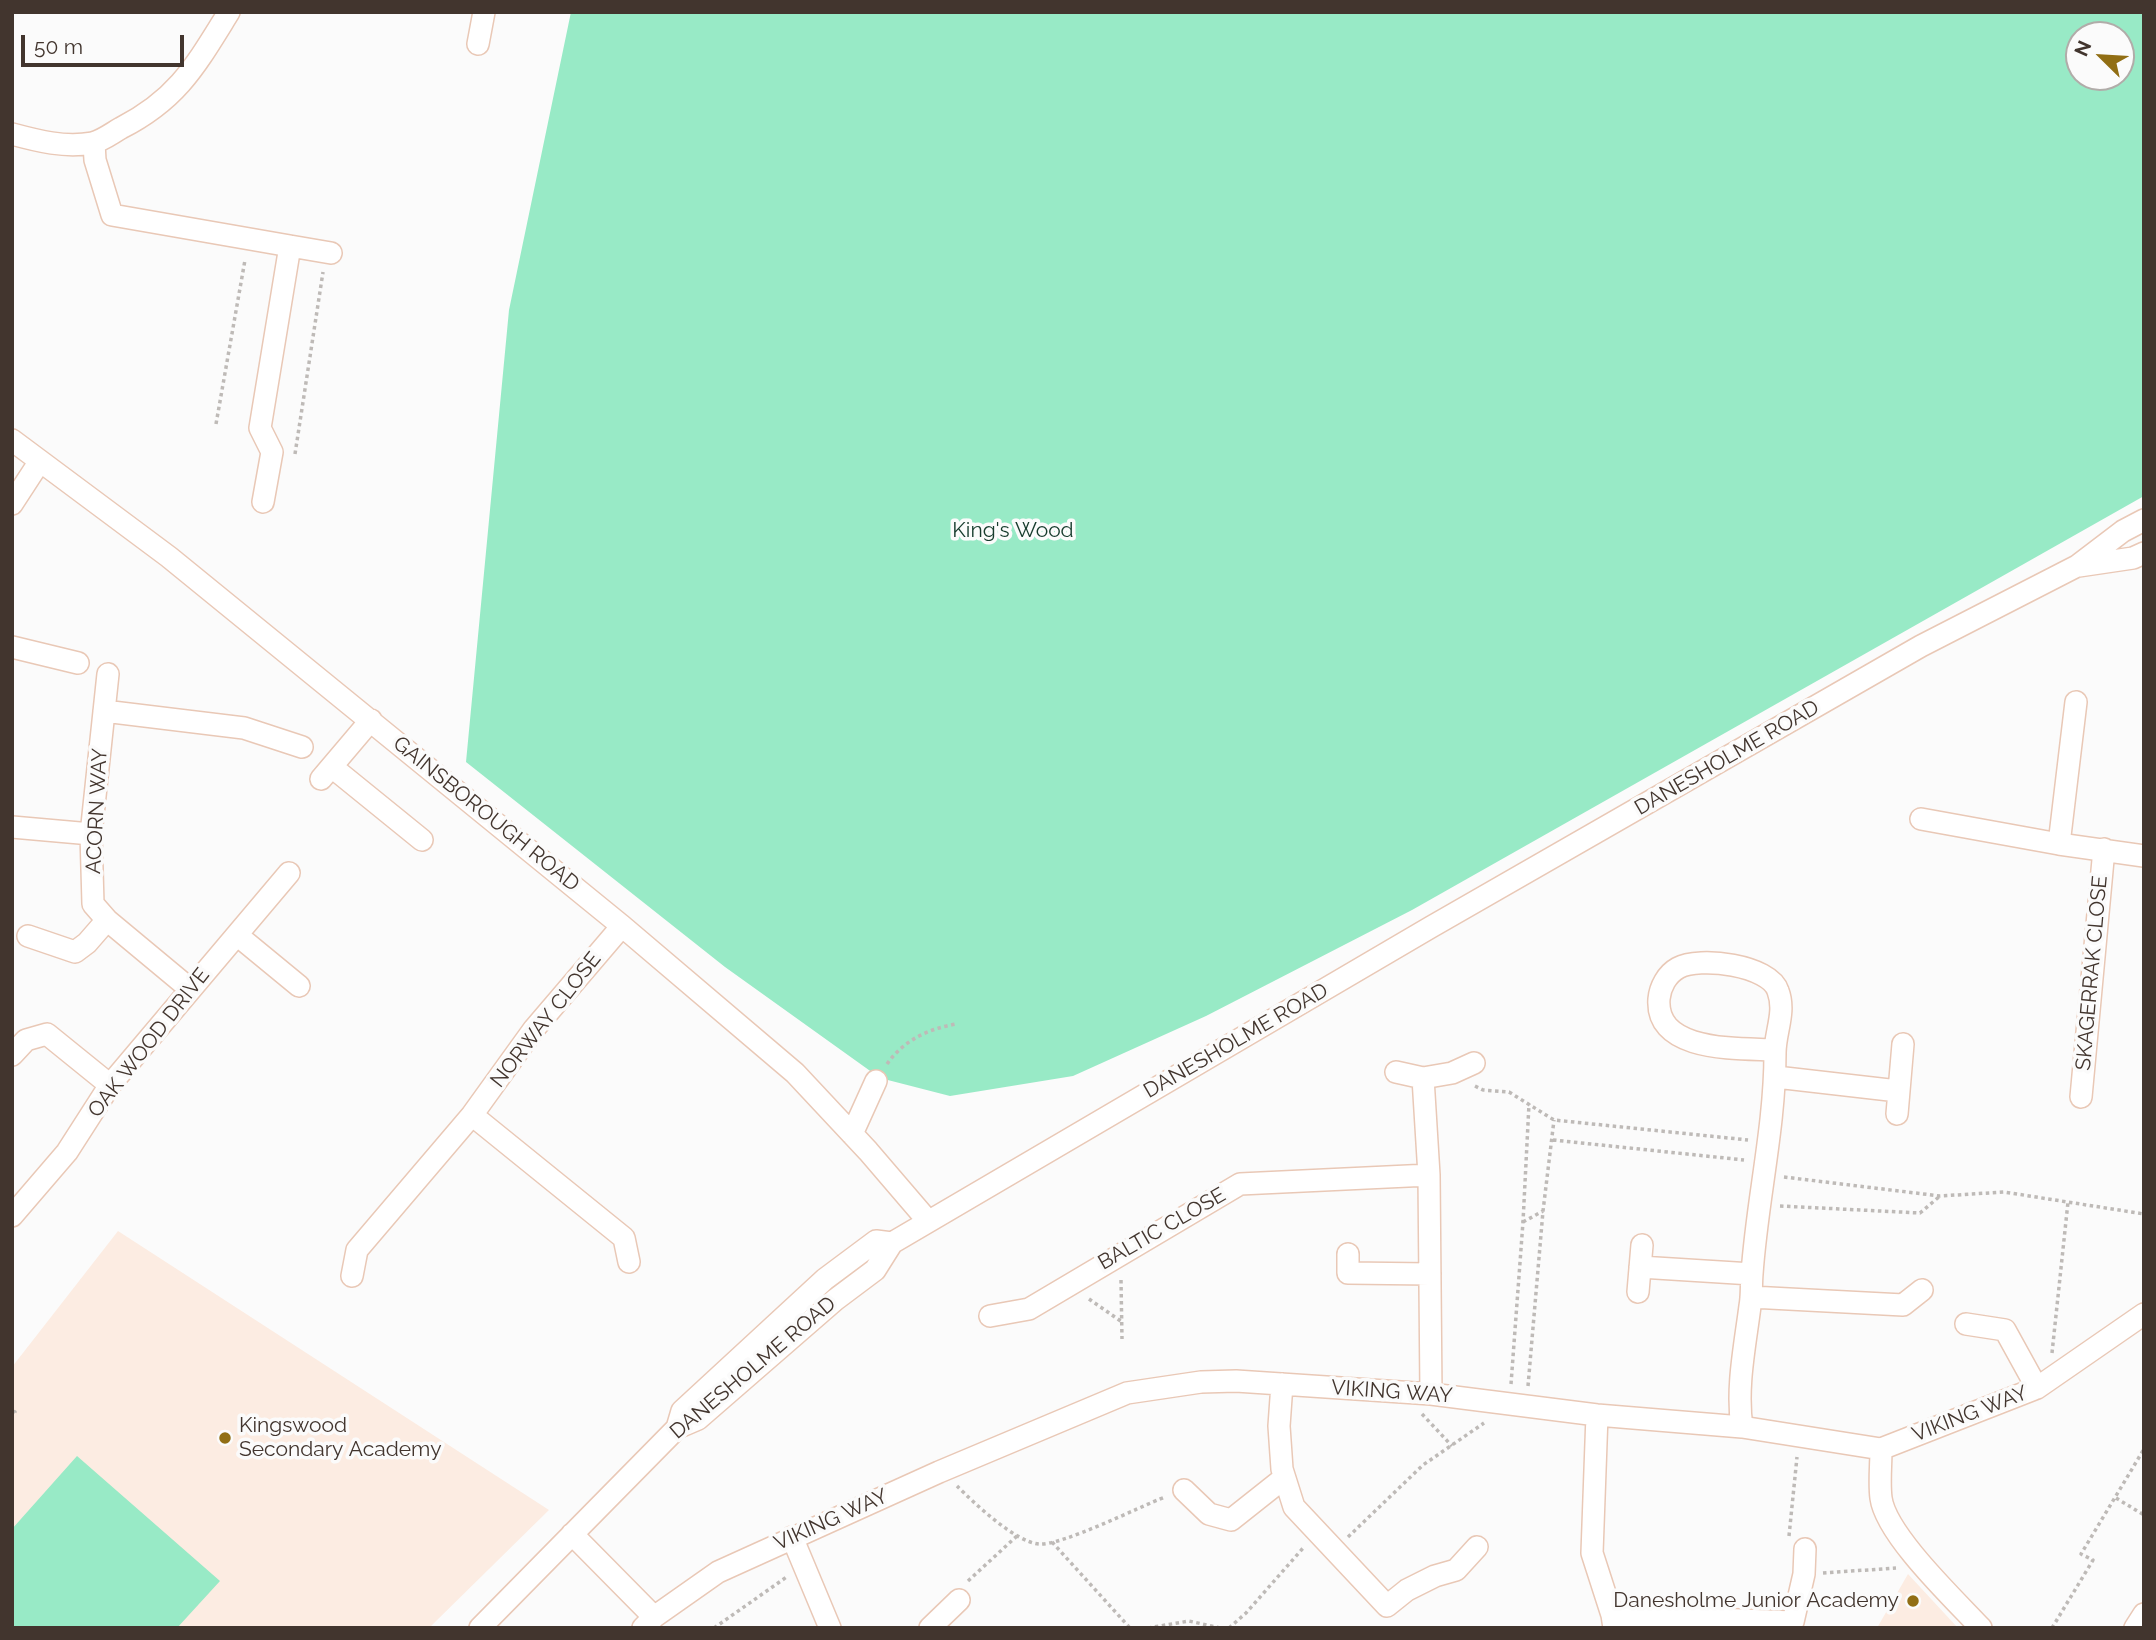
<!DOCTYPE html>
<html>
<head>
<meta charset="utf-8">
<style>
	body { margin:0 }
	#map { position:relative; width:2156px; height:1640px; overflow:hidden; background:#fbfbfb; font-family:Raleway,sans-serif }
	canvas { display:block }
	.frame { position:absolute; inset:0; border:14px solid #42352e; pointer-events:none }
	.north { position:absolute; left:2065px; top:21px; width:70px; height:70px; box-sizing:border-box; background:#fbfbfb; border:2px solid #b1aca9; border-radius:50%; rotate:294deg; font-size:19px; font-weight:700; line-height:28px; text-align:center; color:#42352e }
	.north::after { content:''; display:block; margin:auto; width:24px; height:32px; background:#916e14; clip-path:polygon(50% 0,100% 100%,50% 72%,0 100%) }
	.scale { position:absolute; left:21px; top:35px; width:163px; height:32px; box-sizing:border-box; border:4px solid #42352e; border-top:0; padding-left:9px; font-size:21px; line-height:24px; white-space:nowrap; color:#42352e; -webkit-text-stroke:5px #fbfbfb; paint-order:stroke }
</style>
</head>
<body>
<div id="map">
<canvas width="2156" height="1640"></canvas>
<div class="frame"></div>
<div class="north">N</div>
<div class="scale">50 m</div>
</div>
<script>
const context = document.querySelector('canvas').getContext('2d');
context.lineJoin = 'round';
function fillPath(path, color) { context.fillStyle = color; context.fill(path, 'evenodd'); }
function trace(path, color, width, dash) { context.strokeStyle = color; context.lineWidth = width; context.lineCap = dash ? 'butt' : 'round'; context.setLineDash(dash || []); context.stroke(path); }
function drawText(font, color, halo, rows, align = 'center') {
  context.font = font + ' Raleway,sans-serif'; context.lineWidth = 7; context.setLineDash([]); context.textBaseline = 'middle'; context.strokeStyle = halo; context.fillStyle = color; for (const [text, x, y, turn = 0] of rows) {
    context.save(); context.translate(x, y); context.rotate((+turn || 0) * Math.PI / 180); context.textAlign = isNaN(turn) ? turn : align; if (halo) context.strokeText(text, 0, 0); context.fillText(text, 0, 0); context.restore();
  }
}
fillPath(new Path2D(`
	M118 1231 549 1510 429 1628H12V1367Z
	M1908 1574 1958 1628H1877Z`), '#fcece2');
fillPath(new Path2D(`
	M571 12H2144V496L1412 910 1206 1016 1073 1076 950 1096 880 1078 725 967 466 762 509 310ZM2079 35H2121V77H2079Z
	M77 1456 220 1581 177 1628H12V1529Z`), '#98eac6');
const minor = new Path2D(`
	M478 44 484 12
	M12 134C38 141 65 148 92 143 102 141 112 133 121 128 178 99 196 65 229 12
	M94 143 95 160 112 215 290 246 260 428 272 452 263 502
	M290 246 331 253
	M12 440 169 557 622 926 795 1073 868 1151 928 1221
	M12 504 40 461
	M2079 566 2133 558 2144 553
	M12 647 78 663
	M108 674 91 834 93 904 107 920 190 989
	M104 711 244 728 302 747
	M332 767 422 840
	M321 779 371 720
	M1921 819 2059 844 2144 856
	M12 827 91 834
	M2059 844 2076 702
	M237 935 299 986
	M28 936 75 952 87 943 107 920
	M12 1055 26 1040 47 1034 110 1085
	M1396 1072 1423 1078
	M1776 1077 1898 1091
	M2081 1097 2104 849
	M1897 1114 1903 1044
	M472 1115 624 1238 629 1262
	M852 1134 876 1081
	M12 1216 67 1152 110 1085 289 873
	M1348 1254V1273L1430 1274
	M1640 1267 1752 1274
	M352 1276 357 1250 472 1115 534 1029 622 926
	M1638 1292 1642 1245
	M1751 1297 1903 1305 1922 1290
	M990 1316 1029 1309 1240 1184 1429 1175
	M1966 1324 2005 1330 2037 1388
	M1282 1384 1279 1426 1282 1469 1294 1507 1387 1606 1407 1590 1435 1576 1456 1570 1477 1547
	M1431 1394 1429 1175 1423 1078 1452 1073 1474 1063
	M1597 1415 1592 1553 1612 1615 1614 1628
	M1742 1427C1736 1388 1745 1346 1750 1306 1752 1296 1751 1285 1752 1274 1757 1200 1775 1128 1775 1053 1775 1032 1786 1012 1778 991 1770 965 1699 956 1678 968 1667 974 1660 987 1659 999 1655 1053 1739 1048 1775 1050
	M677 1428 682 1411 825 1279 876 1241 892 1243
	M1881 1449C1881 1465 1879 1483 1881 1498 1886 1535 1955 1600 1981 1628
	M1184 1490 1209 1514 1231 1520 1284 1478
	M572 1534 654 1617 643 1628
	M792 1537 830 1628
	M1612 1615 1793 1622 1804 1574 1805 1549
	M654 1617 718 1572 939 1472 1127 1393 1201 1382 1236 1381 1431 1394 1597 1415 1742 1427 1881 1449 2037 1388 2144 1314
	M480 1628 677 1428 698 1419 835 1300 875 1270 892 1243 1431 927 1921 646 2077 566 2123 531 2144 520
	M930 1628 959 1600
	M2135 1628 2144 1614`);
trace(minor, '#e9c8b6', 24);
trace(new Path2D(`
	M216 424 245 260
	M295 454 323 272
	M887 1064C904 1040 928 1029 956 1024
	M1475 1086 1483 1090 1509 1092 1554 1120 1748 1140
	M1553 1140 1744 1160
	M1784 1177 1940 1196 2004 1192 2144 1214
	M1780 1206 1920 1213 1940 1196
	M1523 1222 1543 1211
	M1121 1280 1122 1339
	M1089 1299 1122 1322
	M2052 1353 2068 1202
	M1511 1384 1523 1222 1529 1104
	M1528 1386 1543 1211 1554 1120
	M12 1411 15 1412 12 1416
	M1422 1414 1452 1446
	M957 1486C974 1503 1015 1542 1039 1544 1061 1546 1139 1507 1165 1497
	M2116 1498 2144 1515
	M1789 1536 1797 1457
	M1348 1537 1423 1465 1484 1423
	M1052 1542 1130 1628
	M1823 1573 1896 1568
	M968 1581 1018 1535
	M714 1628 788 1576
	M1148 1628 1189 1621 1220 1628
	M1229 1628 1246 1613 1304 1547
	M2052 1628 2093 1560 2081 1554 2144 1449`), '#bebab7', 3.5, [3.5, 3.5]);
trace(minor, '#fff', 21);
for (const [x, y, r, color] of [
	[225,1438,7,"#916e14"],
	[1913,1601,7,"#916e14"]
]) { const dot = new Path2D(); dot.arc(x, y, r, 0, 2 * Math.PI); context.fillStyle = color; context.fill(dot); trace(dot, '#fbfbfb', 2.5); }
drawText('21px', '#163b2c', '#fbfbfb', [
	["King's Wood",1013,531]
]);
drawText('21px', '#42352e', '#fbfbfb', [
	["DANESHOLME ROAD",1727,758,-30],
	["ACORN WAY",97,811,-87],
	["GAINSBOROUGH ROAD",486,814,39],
	["SKAGERRAK CLOSE",2092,973,-85],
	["NORWAY CLOSE",546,1020,-52],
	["DANESHOLME ROAD",1236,1041,-30],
	["OAK WOOD DRIVE",149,1043,-52],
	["BALTIC CLOSE",1162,1229,-30],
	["DANESHOLME ROAD",753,1368,-40],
	["VIKING WAY",1392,1392,4],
	["VIKING WAY",1970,1414,-21],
	["VIKING WAY",831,1520,-24]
]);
drawText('21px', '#42352e', '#fbfbfb', [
	["Kingswood",239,1426],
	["Secondary Academy",239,1450],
	["Danesholme Junior Academy",1899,1601,"right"]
], 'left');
</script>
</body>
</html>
